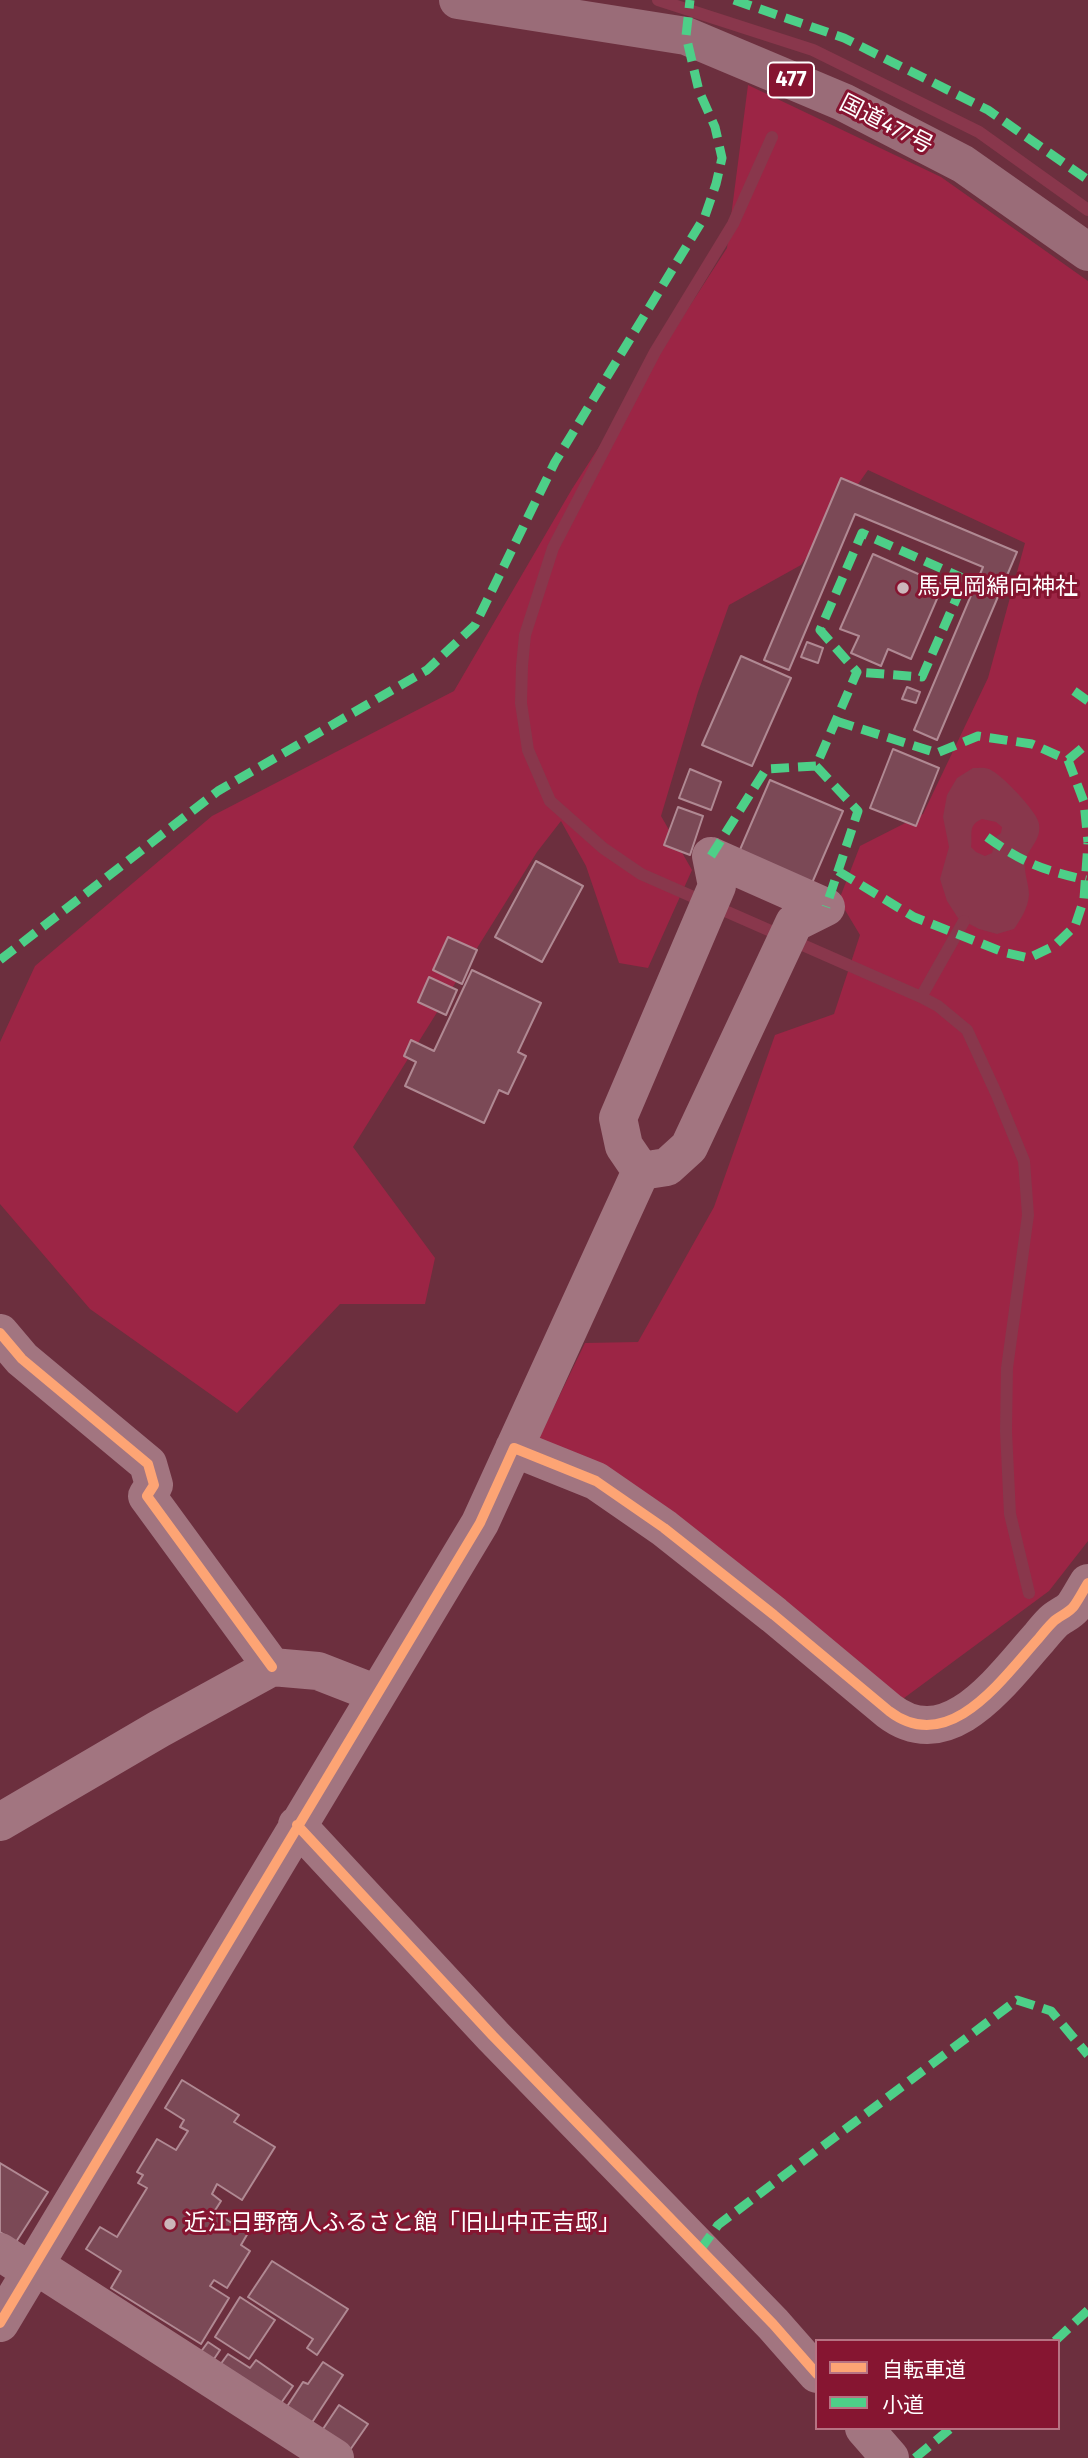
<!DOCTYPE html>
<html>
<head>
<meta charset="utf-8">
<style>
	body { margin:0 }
	#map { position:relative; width:1088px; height:2458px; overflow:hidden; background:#6c2f3e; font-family:"Fira Sans","Noto Sans JP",sans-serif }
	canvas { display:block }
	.legend { position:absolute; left:815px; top:2339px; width:245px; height:91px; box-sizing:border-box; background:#861531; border:2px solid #b67383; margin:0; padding:9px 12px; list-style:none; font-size:21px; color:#fff }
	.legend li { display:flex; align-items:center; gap:14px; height:35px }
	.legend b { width:35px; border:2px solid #b67383 }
</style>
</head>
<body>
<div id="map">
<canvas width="1088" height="2458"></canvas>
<ul class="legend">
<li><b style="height:9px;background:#fda474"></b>自転車道</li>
<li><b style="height:9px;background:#4dcf88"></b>小道</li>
</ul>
</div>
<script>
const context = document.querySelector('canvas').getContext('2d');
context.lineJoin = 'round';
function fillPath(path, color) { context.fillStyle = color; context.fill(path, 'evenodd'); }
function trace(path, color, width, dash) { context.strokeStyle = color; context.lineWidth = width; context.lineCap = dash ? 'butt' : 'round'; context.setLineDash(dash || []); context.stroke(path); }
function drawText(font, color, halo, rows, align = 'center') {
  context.font = font + ' "Fira Sans","Noto Sans JP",sans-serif'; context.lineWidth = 6; context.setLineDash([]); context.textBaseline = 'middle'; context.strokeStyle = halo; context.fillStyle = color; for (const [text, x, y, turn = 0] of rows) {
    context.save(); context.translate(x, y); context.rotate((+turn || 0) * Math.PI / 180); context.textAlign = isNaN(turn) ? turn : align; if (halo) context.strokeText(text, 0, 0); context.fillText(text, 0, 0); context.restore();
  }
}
fillPath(new Path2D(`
	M748 85 941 177 1088 281V1541L1049 1591 900 1701 538 1440 585 1343 638 1342 714 1207 775 1035 834 1014 860 935 839 900 860 846 923 814 988 678 1025 543 868 470 801 565 729 605 698 692 661 816 692 870 648 968 619 963 586 866 561 821 537 852 353 1147 435 1258 425 1304H340L237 1413 90 1309 0 1204V1042L35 966 212 816 454 691 572 489 727 248Z`), '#9c2545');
fillPath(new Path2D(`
	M973 768C978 768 984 767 989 769 1000 773 1038 812 1039 824 1042 840 1027 849 1025 863 1024 874 1029 884 1029 895 1028 908 1021 919 1014 929L997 934 979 929 958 918 947 901 940 879 949 847 943 817 947 795 957 778ZM982 819 996 822 1002 827 1001 833 996 837 992 853 985 856 976 852 971 847C973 835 967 825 982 819Z`), '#89374c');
trace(new Path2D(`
	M658 0 813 50 979 132 1088 210
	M772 137 733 224 655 352 553 548 525 635 522 666 521 703 528 750 550 801 603 848 641 874 921 997 938 1006 967 1030 997 1095 1024 1161 1028 1215 1007 1368 1006 1431 1010 1514 1029 1593
	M921 997 964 921`), '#89374c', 12);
const building = new Path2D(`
	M841 478 1017 552 937 740 914 730 983 567 855 514 789 670 764 660Z
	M873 554 943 585 911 659 888 649 881 666 851 653 859 636 840 629Z
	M807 642 823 648 818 663 801 657Z
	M741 656 791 678 752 766 702 745Z
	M907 687 920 692 916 703 902 699Z
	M893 749 939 768 916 826 870 808Z
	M690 769 721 782 711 810 679 798Z
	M770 780 843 811 812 883 739 852Z
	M678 807 703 816 690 855 664 845Z
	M536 861 583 886 542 962 495 937Z
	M448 937 477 950 462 984 433 970Z
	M472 970 541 1003 518 1052 526 1056 508 1094 499 1090 484 1123 405 1086 416 1062 404 1056 411 1040 434 1051Z
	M429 977 457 990 446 1015 418 1002Z
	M182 2080 239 2115 234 2122 275 2147 242 2200 217 2184 212 2194 221 2201 214 2212 248 2233 241 2245 250 2251 227 2288 214 2280 210 2286 229 2298 201 2344 111 2288 121 2271 86 2249 100 2227 117 2237 147 2188 138 2183 143 2175 137 2172 157 2139 176 2150 188 2131 180 2127 184 2120 165 2108Z
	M0 2163 48 2192 16 2242 0 2232Z
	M272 2261 348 2309 317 2355 307 2348 313 2339 248 2297Z
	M240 2297 275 2320 249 2359 215 2337Z
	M208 2342 220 2350 212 2362 200 2353Z
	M228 2354 250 2368 256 2360 293 2386 279 2406 220 2365Z
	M323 2362 343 2375 311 2424 286 2408 303 2382 308 2384Z
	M339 2405 368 2424 350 2450 321 2432Z`);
fillPath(building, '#7b4956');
trace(building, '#b08993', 2);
trace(new Path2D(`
	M641 1171 667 1167 689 1147 794 923 826 907 711 856
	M641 1171 624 1146 618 1118 717 886 711 856
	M0 1333 22 1359 148 1464 154 1485 147 1496 272 1667
	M514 1448 596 1481 664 1528 774 1615 889 1711C949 1757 1002 1679 1039 1638 1043 1633 1048 1627 1053 1622 1059 1616 1069 1613 1074 1606 1079 1599 1083 1591 1088 1583
	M0 1822 159 1729 272 1667 318 1671 377 1694
	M297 1825 493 2036 773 2324 817 2374
	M0 2252 31 2272
	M35 2265 335 2458
	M0 2323 480 1523 641 1171
	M864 2428 890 2458`), '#a27580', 38);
trace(new Path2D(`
	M458 0 686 36 843 102 963 164 1088 252`), '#9a6c78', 38);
trace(new Path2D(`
	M734 0 844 38 988 110 1088 180
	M1074 691 1088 701
	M836 721 937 753 978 736 1032 744 1068 760 1084 802 1088 842
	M1068 760 1088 743
	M816 766 858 811 826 907
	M987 837C1023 863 1043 870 1086 880
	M711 856 766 769 816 766 857 672 820 630 862 533 965 579 922 677 857 672
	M838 871 914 917 1003 952 1029 958 1054 946 1075 926 1084 899 1088 843
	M0 960 218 791 427 670 475 625 555 462 705 216 716 184 722 158 715 127 699 91 686 36 690 0
	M700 2250 718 2225 1017 2000 1051 2011 1088 2055
	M1055 2341 1088 2310
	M915 2458 951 2428`), '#4dcf88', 9, [18, 9]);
trace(new Path2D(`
	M0 1333 22 1359 148 1464 154 1485 147 1496 272 1667
	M297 1825 493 2036 773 2324 817 2374
	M0 2323 480 1523 514 1448 596 1481 664 1528 774 1615 889 1711C949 1757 1002 1679 1039 1638 1043 1633 1048 1627 1053 1622 1059 1616 1069 1613 1074 1606 1079 1599 1083 1591 1088 1583`), '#fda474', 10);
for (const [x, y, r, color] of [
	[903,588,7,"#ccb6bb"],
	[170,2224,7,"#ccb6bb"]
]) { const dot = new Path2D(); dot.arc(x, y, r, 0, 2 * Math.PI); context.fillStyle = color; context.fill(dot); trace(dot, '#861531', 2.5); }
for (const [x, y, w] of [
	[791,80,46]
]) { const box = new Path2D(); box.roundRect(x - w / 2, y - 17.5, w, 35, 5); context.fillStyle = '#861531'; context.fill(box); trace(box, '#fff', 2); }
drawText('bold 21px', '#fff', null, [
	["477",791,80]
]);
drawText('23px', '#fff', '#861531', [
	["国道477号",886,125,27]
]);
drawText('23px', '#fff', '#861531', [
	["馬見岡綿向神社",917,588],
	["近江日野商人ふるさと館「旧山中正吉邸」",184,2224]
], 'left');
</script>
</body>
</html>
